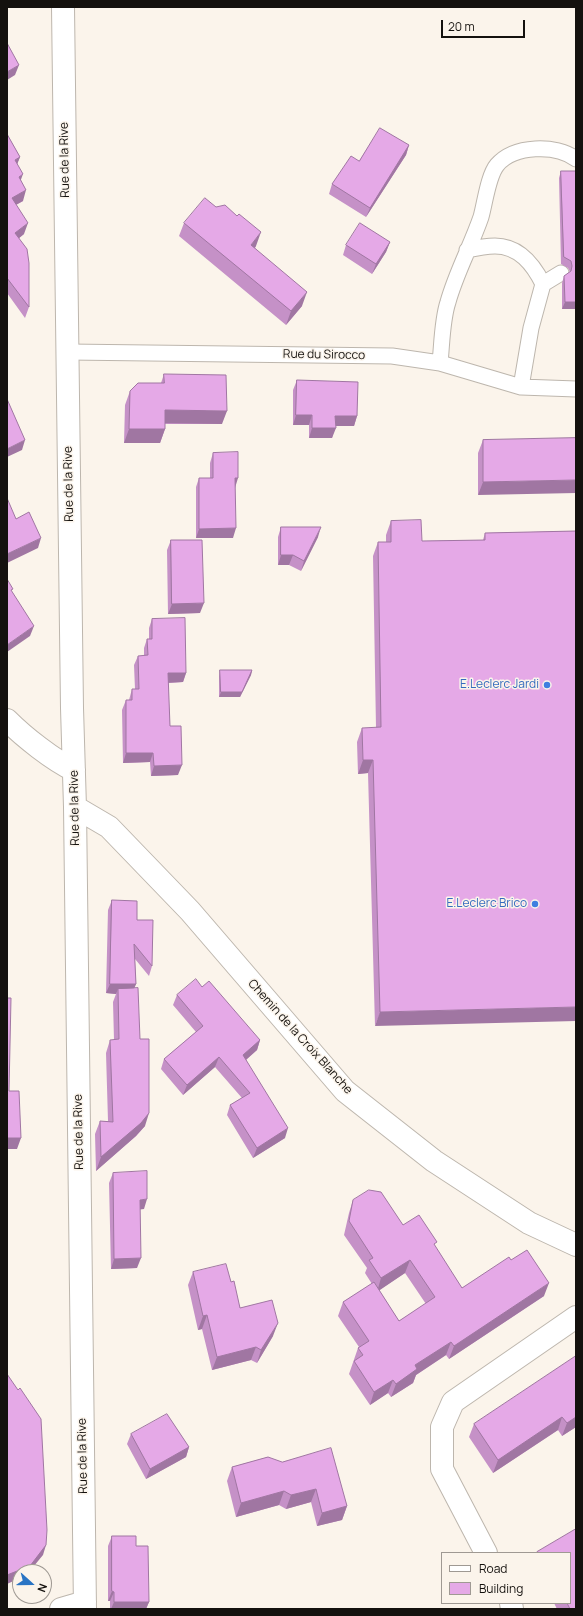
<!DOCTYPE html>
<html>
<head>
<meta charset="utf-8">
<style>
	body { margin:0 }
	#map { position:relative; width:583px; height:1616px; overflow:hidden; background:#fbf4eb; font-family:Manrope,sans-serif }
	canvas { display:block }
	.frame { position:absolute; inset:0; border:8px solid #14110e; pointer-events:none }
	.legend { position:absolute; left:441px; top:1552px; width:130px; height:52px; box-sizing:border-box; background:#fbf4eb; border:1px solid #9f9993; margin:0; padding:5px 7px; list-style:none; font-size:12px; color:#14110e }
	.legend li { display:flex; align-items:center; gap:8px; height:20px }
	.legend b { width:20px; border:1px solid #9f9993 }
	.north { position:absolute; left:12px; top:1564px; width:40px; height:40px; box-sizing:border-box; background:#fbf4eb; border:1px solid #9f9993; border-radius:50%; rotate:111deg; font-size:11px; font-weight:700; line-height:16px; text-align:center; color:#14110e }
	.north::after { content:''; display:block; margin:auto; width:14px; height:18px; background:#2974c4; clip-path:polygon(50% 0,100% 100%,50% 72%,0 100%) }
	.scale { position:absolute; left:441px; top:20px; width:84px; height:18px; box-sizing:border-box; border:2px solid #14110e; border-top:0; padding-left:5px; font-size:12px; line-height:14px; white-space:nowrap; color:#14110e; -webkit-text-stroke:3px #fbf4eb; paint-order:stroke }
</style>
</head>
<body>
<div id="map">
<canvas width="583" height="1616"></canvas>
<div class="frame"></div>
<ul class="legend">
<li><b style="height:5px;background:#fff"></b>Road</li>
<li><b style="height:11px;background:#e5a9e7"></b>Building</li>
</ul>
<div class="north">N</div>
<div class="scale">20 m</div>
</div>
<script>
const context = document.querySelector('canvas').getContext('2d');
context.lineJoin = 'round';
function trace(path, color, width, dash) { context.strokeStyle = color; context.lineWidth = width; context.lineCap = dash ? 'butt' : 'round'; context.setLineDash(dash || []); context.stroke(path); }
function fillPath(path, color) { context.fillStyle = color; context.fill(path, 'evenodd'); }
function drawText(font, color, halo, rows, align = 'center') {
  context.font = font + ' Manrope,sans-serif'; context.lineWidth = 3; context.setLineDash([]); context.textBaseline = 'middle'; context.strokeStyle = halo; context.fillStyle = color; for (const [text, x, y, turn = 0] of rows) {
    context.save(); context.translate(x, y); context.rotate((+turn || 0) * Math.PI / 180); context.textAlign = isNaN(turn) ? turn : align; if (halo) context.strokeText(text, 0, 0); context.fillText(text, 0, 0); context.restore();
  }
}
const lane = new Path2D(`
	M467 250C476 248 486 246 495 246 519 246 533 264 543 284
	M68 352 392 356 440 363 521 387 576 389
	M440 363C442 344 442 320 448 302 456 273 471 246 481 217 485 203 488 176 497 165 514 145 556 144 576 159
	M521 387 531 328 543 284 561 273`);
const street = new Path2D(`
	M63 7 72 708 75 807 85 1609
	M7 720C24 737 53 760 74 770
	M75 807 109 827 190 911 345 1091 434 1161 529 1223 576 1245
	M486 1553 442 1469V1427L453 1402 576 1317
	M511 1603 512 1609
	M61 1609 85 1602`);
trace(lane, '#bdb6ad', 17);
trace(street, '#bdb6ad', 24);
trace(lane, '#fff', 15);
trace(street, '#fff', 22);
fillPath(new Path2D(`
	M7 134 20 157 17 164 21 180 23 201 16 205 24 234 19 238 29 307 25 318 7 293Z
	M409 145 406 155 366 217 329 194 332 184Z
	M561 171H576V309H562V283L564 276 570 272 568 268 561 264 559 178Z
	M184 223 256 246 255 248 302 306 286 325 179 236Z
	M390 242 386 252 372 274 343 255 346 245Z
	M164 374 222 424H165V429L160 443H124L125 405 130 391 161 383Z
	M297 380 357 416 354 426H335L332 438H309V425H293V390Z
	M576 438 478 495V453L483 440Z
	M213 453 233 538H196V487L199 478H210V463Z
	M391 521 422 541 483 540 485 533 576 531 375 1026 368 773 358 774 357 742 362 728H376L373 556 378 542H386V535Z
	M281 527 318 537 301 571 289 565H278V537Z
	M171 540 200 613 168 614 167 550Z
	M152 619 186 673 183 682 168 683 170 726 178 775 151 776 150 762 123 763 122 710 126 700H129L132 689H135L134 665 138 656H144V648L147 639H149V628Z
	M220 670H252L251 675 240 697H219V676Z
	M112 900 137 920 152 966 149 976 135 959 136 984 134 988 145 1126 136 1136 96 1171 95 1134 100 1121H108L106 1053 110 1040H114L113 1002 116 994 106 993 108 910Z
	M202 987 260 1040 257 1050 246 1060 285 1138 253 1158 227 1115 230 1105 242 1098 215 1067 183 1095 161 1069 164 1059 196 1032 173 1005 177 995Z
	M113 1173 144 1209H140L137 1268 111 1269 109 1183Z
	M353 1200 403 1225 435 1247 462 1288 511 1260 544 1296 449 1359 446 1355 416 1375 413 1383 391 1397 388 1393 370 1405 349 1374 358 1348 359 1347 338 1316 343 1302 372 1284 365 1273 367 1268 344 1235 349 1213ZM405 1273 426 1304 399 1321 379 1290Z
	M193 1272 231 1282 240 1308 273 1336 257 1363 251 1360 212 1370 202 1329 198 1330 188 1285Z
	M576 1356V1427L562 1436 558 1430 493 1473 469 1437 474 1424Z
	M131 1434 189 1447 186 1457 146 1479 127 1444Z
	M268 1457 347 1506 342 1520 317 1526 311 1502 286 1509 279 1505 236 1517 227 1481 232 1467Z
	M576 1529V1609H557L554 1603H570V1553H536L537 1552Z
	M112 1536 136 1546 149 1602 146 1609H110V1601H108V1546Z`), '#c591c7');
fillPath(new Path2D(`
	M19 65 15 75 7 80V72Z
	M409 145 406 155 366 217 370 208Z
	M20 157 16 167 15 160Z
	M23 174 19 185V177Z
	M26 190 23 201 8 209 12 198Z
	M28 223 24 234 12 244 15 233Z
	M261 232 256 246 246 259 251 245Z
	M390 242 386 252 372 274 376 264Z
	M307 292 302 306 286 325 291 311Z
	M565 302H576V309H562Z
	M165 410 227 411 222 424 160 423Z
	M296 415H312L309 425H293Z
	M335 416H357L354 426H332Z
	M312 428H336L332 438H309Z
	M129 429H165L160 443H124Z
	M25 440 22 450 7 457V449Z
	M235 478H238L235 488Z
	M576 480V493L478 495 483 482Z
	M321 527 318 537 301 571 304 561Z
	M236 528 233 538H196L199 529Z
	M41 538 38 548 7 563V554Z
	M281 555H293L289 565H278Z
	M204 603 200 613 168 614 172 604Z
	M34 626 30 636 7 652V645Z
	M252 670 251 675 240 697H219L221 692Z
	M168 673H186L183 682 164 683Z
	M126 753H153L150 762 123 763Z
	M363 760H373L368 773 358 774Z
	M182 765 178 775 151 776 154 766Z
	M110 984H136L132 994 118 989 116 994 106 993Z
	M576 1007V1021L375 1026 380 1012Z
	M260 1040 257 1050 240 1065 243 1055Z
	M219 1057 215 1067 183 1095 187 1085Z
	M149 1113 145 1126 136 1136 96 1171 101 1157Z
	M288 1128 285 1138 253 1158 257 1148Z
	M7 1138H21L17 1149H7Z
	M147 1199 144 1209 136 1210 140 1200Z
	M141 1258 137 1268 111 1269 114 1259Z
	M410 1260 405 1273 377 1292 381 1278Z
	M549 1283 544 1296 449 1359 454 1346Z
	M207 1315 202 1329 198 1330 203 1316Z
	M278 1323 273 1336 257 1363 261 1350Z
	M451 1342 446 1355 416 1375 413 1383 391 1397 396 1384 415 1365Z
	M256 1347 251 1360 212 1370 217 1357Z
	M393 1380 388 1393 370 1405 374 1392Z
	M562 1417 558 1430 493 1473 498 1460Z
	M576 1417V1427L562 1436 567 1423Z
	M189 1447 186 1457 146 1479 150 1469Z
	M316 1489 311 1502 286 1509 291 1495Z
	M284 1491 279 1505 236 1517 241 1503Z
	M347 1506 342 1520 317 1526 322 1513Z
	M46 1545 43 1555 29 1572H20V1578L7 1584V1575Z
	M112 1591 114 1592 110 1601H108Z
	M114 1602H149L146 1609H111Z`), '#a076a2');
const building = new Path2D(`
	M7 43 19 65 7 72Z
	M380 128 409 145 370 208 332 184 351 156 359 161Z
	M7 134 20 157 15 160 23 174 19 177 26 190 12 198 28 223 15 233 27 249 29 263V307L7 278Z
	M561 171H576V302H565L564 276 571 271 572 266 571 261 564 257Z
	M205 198 216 207 225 205 237 216 239 214 261 232 251 245 307 292 291 311 184 223Z
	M360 223 390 242 376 264 346 245Z
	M164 374 226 375 227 411 165 410V429H129L130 391 138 383H164Z
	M297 380 358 382 357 416H335L336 428H312V415H296Z
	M7 399 25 440 7 449Z
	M576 438V480L483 482V440Z
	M238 452V478H235L236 528 199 529V478H213V453Z
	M7 498 16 519 29 512 41 538 7 554Z
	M421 520 422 541 485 540V533L576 531V1007L380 1012 373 760H363L362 728 381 727 378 542H391V521Z
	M281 527H321L304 561 293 555H281Z
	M171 540H202L204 603 172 604Z
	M7 579 13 589 11 590 34 626 7 645Z
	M185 618 186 673H168L170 726H181L182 765 154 766 153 753H126V700H132V689H139L138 656 148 655 147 639H152V619Z
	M220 670H252L242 692H221Z
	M112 900 137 901V920H153L152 966 134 944 136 984H110Z
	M196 979 202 987 209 981 260 1040 243 1055 288 1128 257 1148 230 1105 250 1093 219 1057 187 1085 164 1059 203 1026 177 995Z
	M138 988 140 1039H149V1113L141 1123 101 1157 100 1121 113 1122 110 1040 119 1039 118 989Z
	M7 998H11L9 1091H19L21 1138H7Z
	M147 1171V1199L140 1200 141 1258 114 1259 113 1173Z
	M369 1190 381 1192 403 1225 419 1215 437 1242 434 1244 462 1288 509 1257 511 1260 527 1250 549 1283 454 1346 451 1342 415 1365 417 1369 396 1384 393 1380 374 1392 354 1361 363 1355 358 1348 369 1341 343 1302 374 1282 399 1321 435 1297 410 1260 381 1278 369 1260 373 1258 349 1221 353 1200Z
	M226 1264 231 1282 234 1281 240 1308 272 1300 278 1323 261 1350 256 1347 217 1357 207 1315 203 1316 193 1272Z
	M576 1356V1417L567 1423 562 1417 498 1460 474 1424Z
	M7 1374 18 1390 20 1388 41 1419 47 1530 46 1545 30 1566 7 1575Z
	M167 1414 189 1447 150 1469 131 1434Z
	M331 1448 347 1506 322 1513 316 1489 291 1495 284 1491 241 1503 232 1467 268 1457 282 1462Z
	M576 1529V1609H570L567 1603H570V1553H537V1552Z
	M112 1536H136V1546H148L149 1602H114V1592L112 1591Z`);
fillPath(building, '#e5a9e7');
trace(building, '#a076a2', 1);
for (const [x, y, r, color] of [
	[547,685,4,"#3f7fe0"],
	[535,904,4,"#3f7fe0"]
]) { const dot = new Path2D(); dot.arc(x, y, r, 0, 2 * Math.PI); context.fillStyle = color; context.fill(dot); trace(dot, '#fbf4eb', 1.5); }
drawText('12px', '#14110e', '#fbf4eb', [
	["Rue de la Rive",65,160,-91],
	["Rue du Sirocco",324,355,1],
	["Rue de la Rive",69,484,-91],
	["Rue de la Rive",75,808,-91],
	["Chemin de la Croix Blanche",300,1037,48],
	["Rue de la Rive",79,1132,-91],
	["Rue de la Rive",83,1456,-91]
]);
drawText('12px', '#366cbe', '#fbf4eb', [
	["E.Leclerc Jardi",539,685],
	["E.Leclerc Brico",527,904]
], 'right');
</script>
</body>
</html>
